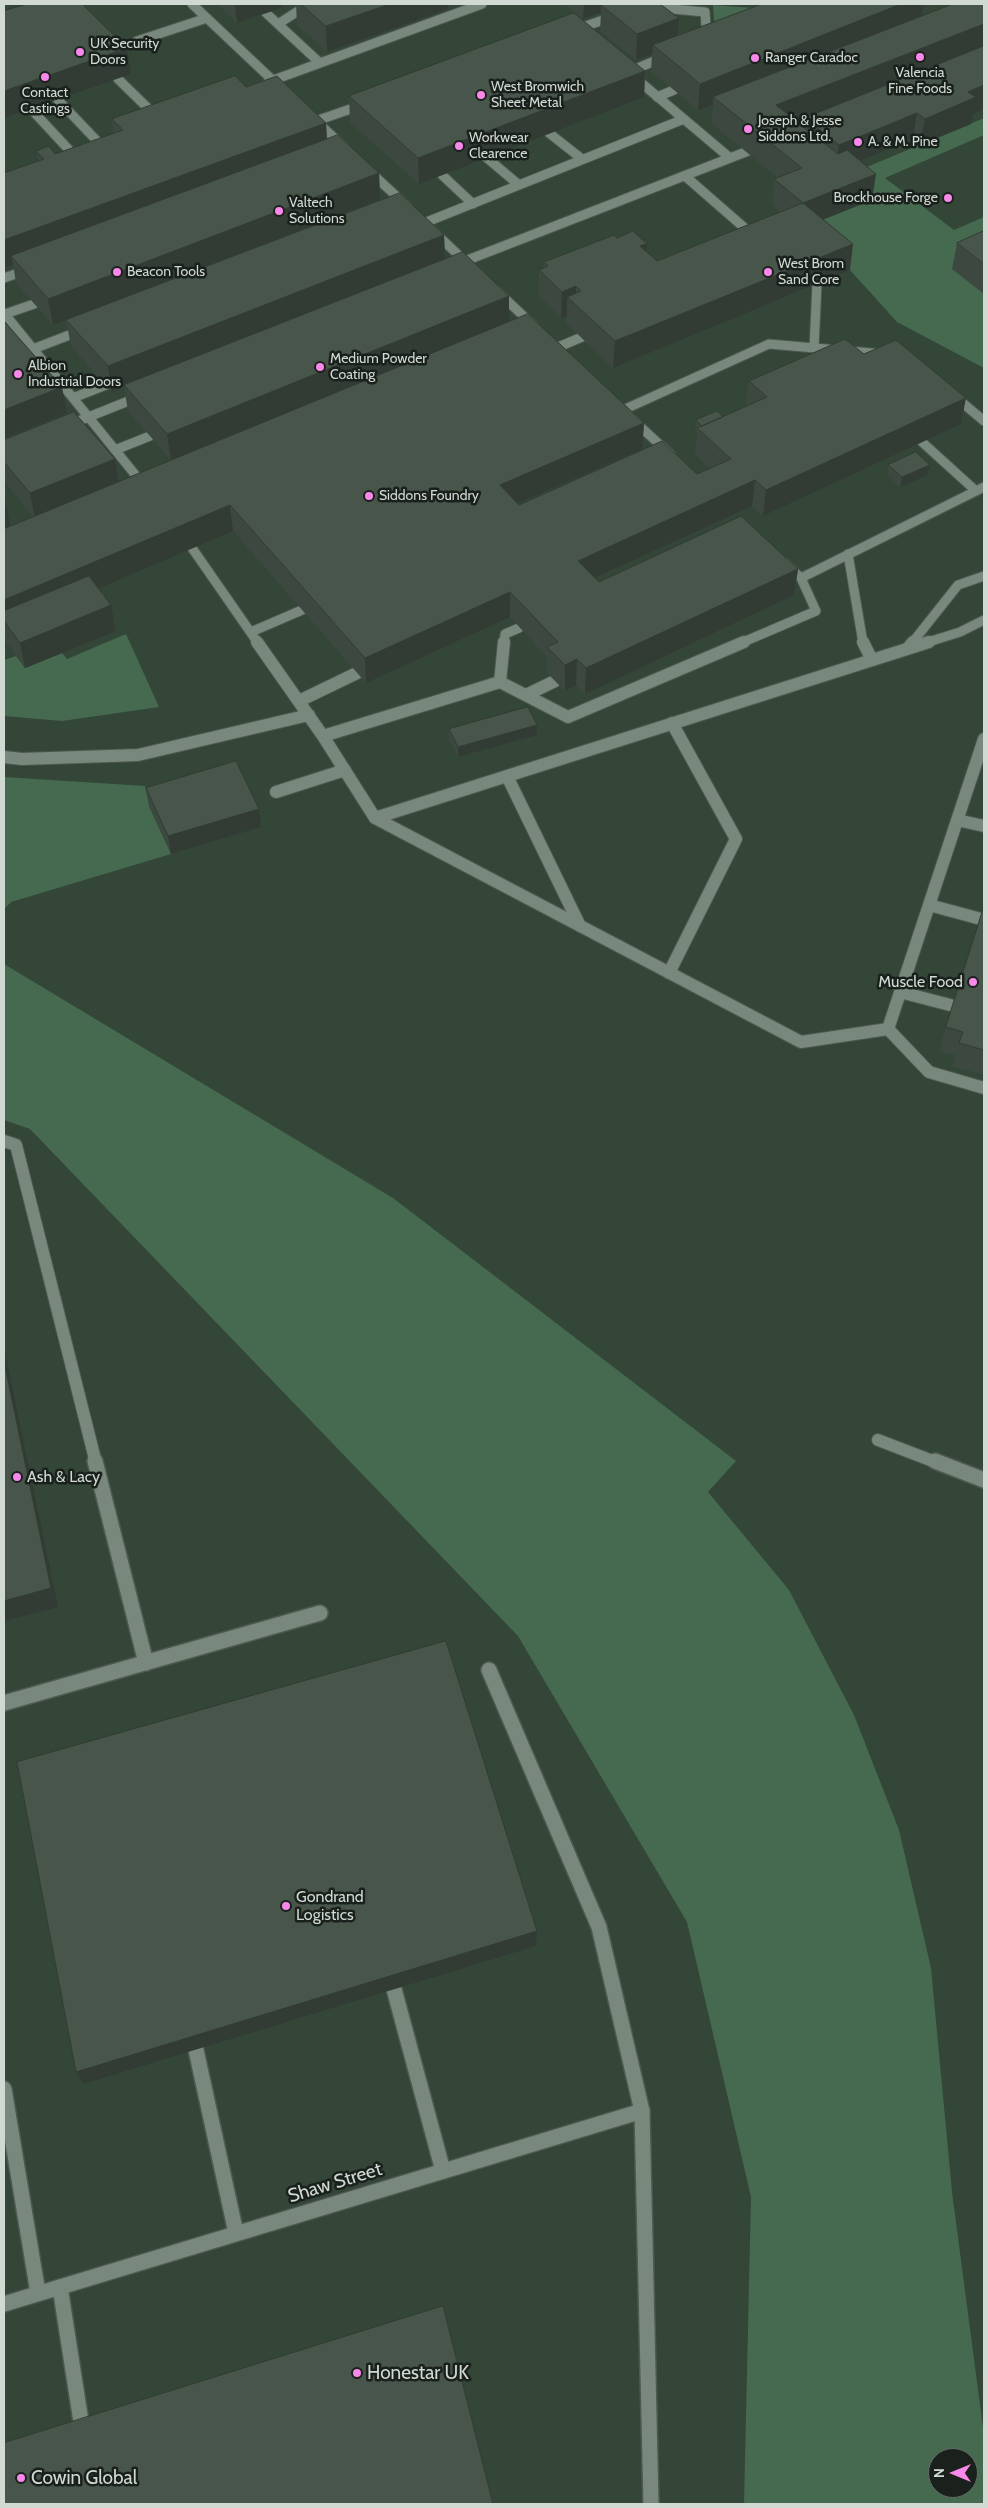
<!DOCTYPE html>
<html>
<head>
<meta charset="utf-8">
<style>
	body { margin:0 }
	#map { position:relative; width:988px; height:2508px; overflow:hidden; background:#2e3b31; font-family:Cabin,sans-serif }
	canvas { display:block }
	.frame { position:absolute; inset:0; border:5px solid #d1d9d3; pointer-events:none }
	.north { position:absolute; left:928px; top:2448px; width:50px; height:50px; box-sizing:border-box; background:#1a201b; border:1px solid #636a65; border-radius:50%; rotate:270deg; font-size:14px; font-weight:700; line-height:20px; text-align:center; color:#d1d9d3 }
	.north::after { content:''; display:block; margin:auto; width:18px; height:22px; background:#f888ea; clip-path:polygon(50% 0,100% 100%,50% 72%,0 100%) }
</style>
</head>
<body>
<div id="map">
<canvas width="988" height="2508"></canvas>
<div class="frame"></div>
<div class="north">N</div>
</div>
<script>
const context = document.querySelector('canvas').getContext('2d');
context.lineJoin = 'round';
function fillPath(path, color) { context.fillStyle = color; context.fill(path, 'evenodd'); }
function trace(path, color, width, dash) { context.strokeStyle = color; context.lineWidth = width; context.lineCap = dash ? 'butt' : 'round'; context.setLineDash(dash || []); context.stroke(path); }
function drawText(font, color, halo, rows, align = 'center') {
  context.font = font + ' Cabin,sans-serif'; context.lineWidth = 5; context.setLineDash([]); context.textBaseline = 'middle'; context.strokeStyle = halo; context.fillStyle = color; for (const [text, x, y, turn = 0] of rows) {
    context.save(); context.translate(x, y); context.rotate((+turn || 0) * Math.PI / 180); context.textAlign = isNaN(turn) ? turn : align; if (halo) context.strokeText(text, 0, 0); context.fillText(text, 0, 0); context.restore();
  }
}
fillPath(new Path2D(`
	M4 4H984V2504H4ZM938 2458H968V2488H938Z`), '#334638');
fillPath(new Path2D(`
	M713 5 807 12 716 46Z
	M984 118V135L885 178 954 230 984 217V368L897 322 850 270 800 229 843 177Z
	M126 634 159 707 62 721 4 716V660L16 656 25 668 62 653 67 659Z
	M4 777 145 786 149 806 171 854 11 902 4 909Z
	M4 964 393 1198 736 1461 708 1492 789 1590 854 1715 899 1830 931 1968 952 2192 984 2435V2504H744L751 2197 687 1922 518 1636 30 1129 4 1120ZM938 2458H968V2488H938Z`), '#466a50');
const laneFar2 = new Path2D(`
	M192 4 283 90
	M650 7 705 12 707 39 704 40
	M266 13 320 63
	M278 24 309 4
	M575 30 617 15
	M137 41 207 18
	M628 72 667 56
	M633 76 730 158
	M118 79 159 119
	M268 82 482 4
	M657 97 674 90
	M58 100 98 142
	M31 109 71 152
	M314 119 345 148
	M310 123 365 104
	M549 133 582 159
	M487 158 519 185
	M367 169 407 206
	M442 175 473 204
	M685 176 755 237
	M424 223 684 119
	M432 230 469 265
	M465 261 761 146
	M4 278 30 269
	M498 292 534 326
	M4 313 146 488
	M5 314 34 304
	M556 348 582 337
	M814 348 817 284
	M33 349 85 329
	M952 394 984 421
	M73 398 106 385
	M623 410 769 344 883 354
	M632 419 671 455
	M81 420 141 396
	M922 442 976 491
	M115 450 150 436
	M183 535 258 643
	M848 554 863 643
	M801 578 984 487
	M251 632 302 610
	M504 643 505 634 519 628
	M741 643 816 611 801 578 785 563
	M912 643 958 585 984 576
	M925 643 960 632 984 620`);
const laneFar1 = new Path2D(`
	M257 642 323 736
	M863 642 872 660
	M929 642 375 818 801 1042 888 1029 984 739
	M908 648 913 642
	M500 682 504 642
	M526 695 555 681
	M299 701 357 673
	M4 757 22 759 138 755 309 715
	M507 776 580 926
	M276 792 345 770
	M375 818 323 736 500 682 568 717 744 642
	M957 820 984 826
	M929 905 981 919
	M669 973 736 839 672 723
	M900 992 954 1006
	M888 1029 929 1072 984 1088
	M4 1141 16 1145 96 1463
	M878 1440 938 1463`);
const lane = new Path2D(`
	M95 1461 146 1663
	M935 1461 984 1480
	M489 1670 599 1927 642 2111 651 2504
	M4 1703 320 1613
	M394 1989 443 2171
	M196 2050 236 2233
	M60 2287 82 2428`);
const street = new Path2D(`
	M4 2089 38 2293
	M4 2304 642 2111`);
trace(laneFar2, '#4e5951', 11);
trace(laneFar1, '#4e5951', 14);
trace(lane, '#4e5951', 18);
trace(street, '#4e5951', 18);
trace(laneFar2, '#79887c', 9);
trace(laneFar1, '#79887c', 12);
trace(lane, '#79887c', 15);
trace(street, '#79887c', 15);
fillPath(new Path2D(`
	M217 4H281V8L237 23Z
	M296 4H448V9L327 52 297 25Z
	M564 4H660L678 35 762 4H924L922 16 973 114 971 124 920 145 913 139 860 161 872 200 823 219 850 270 613 368 566 323 567 316 561 318 539 296V270L544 268V262L617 238 647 252 657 261 780 212 772 205 774 179 778 178 711 123 713 105 698 110 651 71 652 54 636 60 600 31 601 12 583 19ZM811 116 805 118 804 127 797 122Z
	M645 71 644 97 419 184 350 122 349 96Z
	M246 87 326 123 327 139 379 173 380 199 117 300 444 235 445 259 509 322 644 423 642 449 518 503 519 505 697 474 710 469 695 454 697 432 695 430 696 420 723 417 746 407 749 381 864 354 961 424 763 516 752 506 595 578 599 582 798 569 794 595 585 694 576 685 565 691 547 673V657L510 617 366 683 233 531 98 588 111 605 116 631 25 668 4 639V499L5 501 11 526 33 517 4 481V440L115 459 118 482 315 401 171 460 128 411 124 387 112 392 71 346 66 320 53 325 16 283 13 264 4 268V173L38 161 36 151 55 154 114 134 112 119Z
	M984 231V294L952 269 957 243Z
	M888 465H930L928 475 900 487 887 475Z
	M537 725V735L458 757 449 739V729Z
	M146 788 261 827 171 854 149 806Z
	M984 906V1075L952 1066 955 1055 939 1051 946 1027Z`), '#3d4940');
fillPath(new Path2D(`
	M235 4H281V8L237 23Z
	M390 4H448V9L327 52 326 26Z
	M584 4H624L601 5V12L583 19Z
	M901 4H924L921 20 713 97V105L698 110 700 84Z
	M679 18 677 44 653 45 652 54 636 60 637 34Z
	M984 24V48L773 131 776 105Z
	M127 48 131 74 4 118V91Z
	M645 71 644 97 419 184 418 158Z
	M984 85V109L973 114 971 124 920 145 925 119 968 92Z
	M917 113 913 139 835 171 839 145Z
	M326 123 327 149 11 256 13 264 4 268V240Z
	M379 173 380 199 53 325 48 299Z
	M876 174 872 200 800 229 803 203Z
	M444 235 445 261 124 385V387L112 392 108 366Z
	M647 244 646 270 640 246Z
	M853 244 850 270 613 368 615 341Z
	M576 286V305L567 297V316L561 318 562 292Z
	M509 296V322L171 460 167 434Z
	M62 387 67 413 4 438V410Z
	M966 398 961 424 763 516 766 490Z
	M644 423 642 449 500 511V485Z
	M115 459 119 485 35 519 30 493Z
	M930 465 928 475 900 487 902 477Z
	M755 480 752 506 577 586 578 561Z
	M5 501 11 527 4 530V502Z
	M230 505 233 531 8 627 4 621V600Z
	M798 569 794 595 585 694 586 668Z
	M510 592V617L366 683 365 658Z
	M111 605 116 631 25 668 20 643Z
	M577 659 576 685 565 691V665Z
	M537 725V735L458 757V747Z
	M259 809 261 827 171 854 168 836Z
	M4 1347 58 1607 4 1621Z
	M537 1931 536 1946 83 2084 76 2072Z`), '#323c34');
const building = new Path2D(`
	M27 4H82L127 48 4 91V11Z
	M301 4H390L326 26Z
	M604 4H660L679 18 637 34 601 5Z
	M762 4H901L700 84 653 45Z
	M953 4H984V24L776 105 838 154 847 150 876 174 803 203 853 244 615 341 567 297 581 291 576 286 562 292 539 270 548 266 544 262 614 235 617 238 633 231 647 244 640 246 657 261 803 203 774 179 802 168 713 97Z
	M574 13 645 71 418 158 349 96Z
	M984 46V85L968 92 976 97 925 119 917 113 839 145 805 118Z
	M235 76 246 87 277 76 326 123 4 240V173L44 159 36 151 49 146 55 154 123 130 112 119Z
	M338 135 379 173 48 299 11 256Z
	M400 193 444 235 108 366 66 320Z
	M984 231V264L957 243Z
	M463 252 509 296 167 434 124 385Z
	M528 314 644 423 500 485 519 505 662 441 697 474 731 459 697 428 767 397 749 381 845 339 864 354 896 340 966 398 766 490 755 480 578 561 599 582 741 516 798 569 586 668 577 659 565 665 547 647 558 642 510 592 365 658 230 505 4 600V529Z
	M4 321 62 387 4 410Z
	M717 411 723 417 702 426 696 420Z
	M74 412 115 459 30 493 4 462V440Z
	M916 452 930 465 902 477 888 465Z
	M89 576 111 605 20 643 4 621V611Z
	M528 707 537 725 458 747 449 729Z
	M236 761 259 809 168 836 146 788Z
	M984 906V1050L959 1043 963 1032 946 1027Z
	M4 1361 51 1588 4 1601Z
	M446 1641 537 1931 76 2072 17 1762Z
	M443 2306 493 2504H4V2443Z`);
fillPath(building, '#47554a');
trace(building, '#323c34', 1);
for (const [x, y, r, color] of [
	[80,52,5,"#f888ea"],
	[920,57,5,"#f888ea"],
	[755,58,5,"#f888ea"],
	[45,77,5,"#f888ea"],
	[481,95,5,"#f888ea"],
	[748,129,5,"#f888ea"],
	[858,142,5,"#f888ea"],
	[459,146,5,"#f888ea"],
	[948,198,5,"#f888ea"],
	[279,211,5,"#f888ea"],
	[117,272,5,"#f888ea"],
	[768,272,5,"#f888ea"],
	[320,367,5,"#f888ea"],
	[18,374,5,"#f888ea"],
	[369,496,5,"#f888ea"],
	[973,982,5,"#f888ea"],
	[17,1477,5,"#f888ea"],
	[286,1906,5,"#f888ea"],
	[357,2373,5,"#f888ea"],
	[21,2478,5,"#f888ea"]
]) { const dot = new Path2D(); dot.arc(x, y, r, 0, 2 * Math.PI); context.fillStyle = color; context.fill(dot); trace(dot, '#1a201b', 2); }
drawText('14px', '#d1d9d3', '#1a201b', [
	["UK Security",90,44],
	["Doors",90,60],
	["Ranger Caradoc",765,58],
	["Valencia",920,73,"center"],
	["Fine Foods",920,89,"center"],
	["West Bromwich",491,87],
	["Sheet Metal",491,103],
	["Contact",45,93,"center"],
	["Castings",45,109,"center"],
	["Joseph & Jesse",758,121],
	["Siddons Ltd.",758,137],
	["Workwear",469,138],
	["Clearence",469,154],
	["A. & M. Pine",868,142],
	["Brockhouse Forge",938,198,"right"],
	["Valtech",289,203],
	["Solutions",289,219],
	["West Brom",778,264],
	["Sand Core",778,280],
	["Beacon Tools",127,272],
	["Medium Powder",330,359],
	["Coating",330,375],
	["Albion",28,366],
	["Industrial Doors",28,382],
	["Siddons Foundry",379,496]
], 'left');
drawText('16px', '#d1d9d3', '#1a201b', [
	["Muscle Food",963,982,"right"],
	["Ash & Lacy",27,1477],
	["Gondrand",296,1897],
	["Logistics",296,1915]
], 'left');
drawText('19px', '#d1d9d3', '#1a201b', [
	["Shaw Street",335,2183,-17]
]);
drawText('19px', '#d1d9d3', '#1a201b', [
	["Honestar UK",367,2373],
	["Cowin Global",31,2478]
], 'left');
</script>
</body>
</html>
